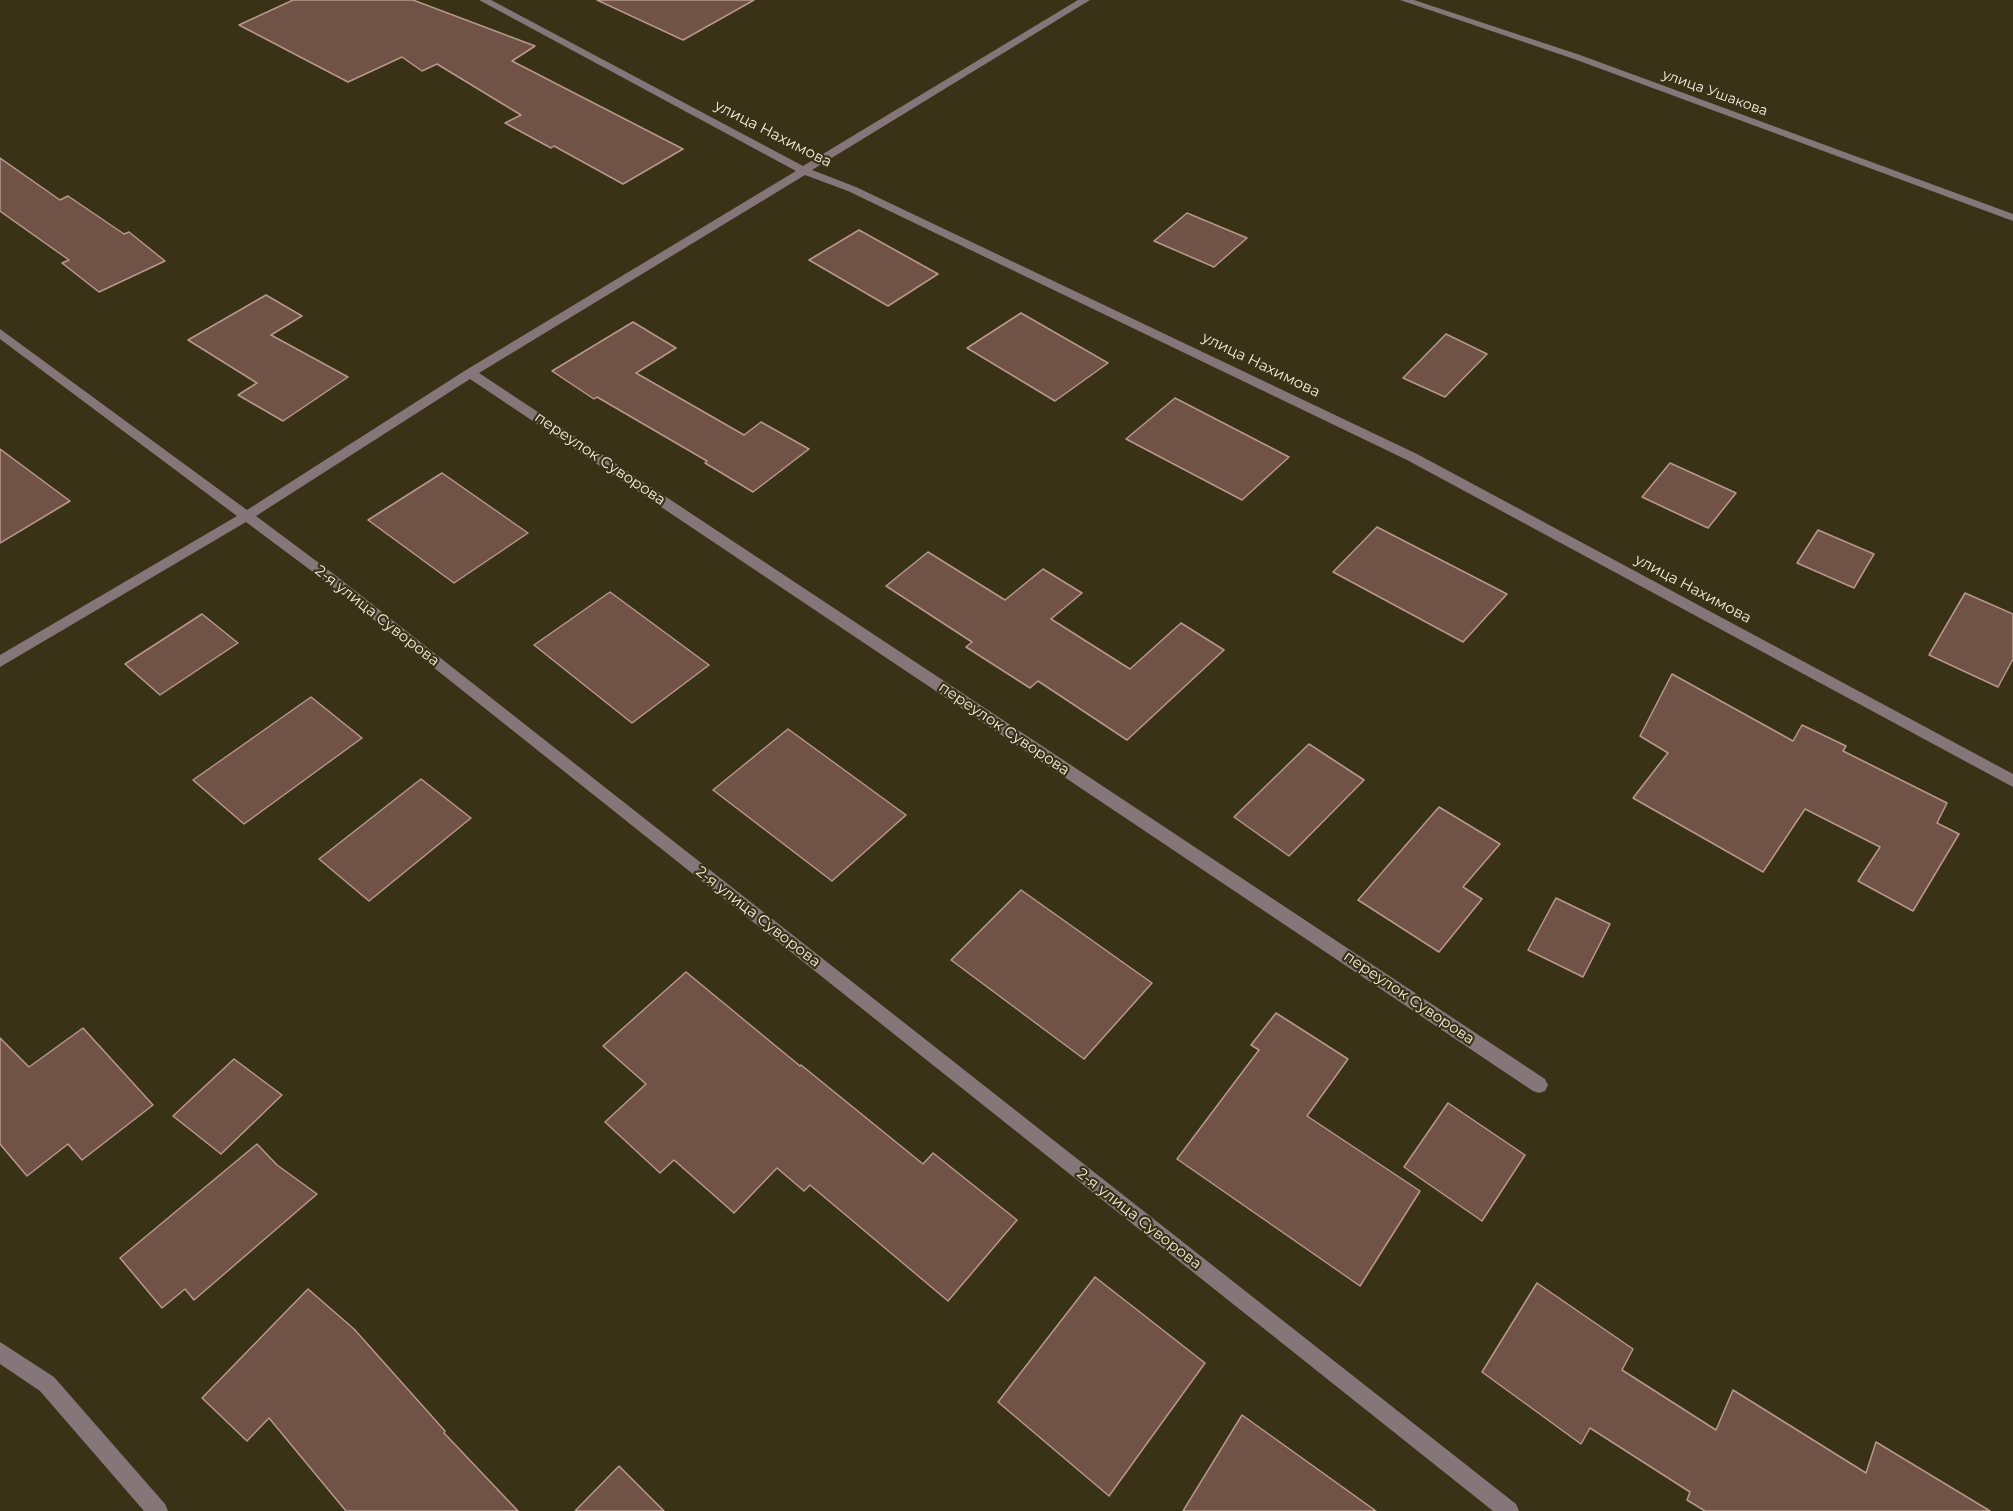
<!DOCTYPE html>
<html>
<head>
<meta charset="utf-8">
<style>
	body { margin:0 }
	canvas { display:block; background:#3a3217 }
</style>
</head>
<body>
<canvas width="2013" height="1511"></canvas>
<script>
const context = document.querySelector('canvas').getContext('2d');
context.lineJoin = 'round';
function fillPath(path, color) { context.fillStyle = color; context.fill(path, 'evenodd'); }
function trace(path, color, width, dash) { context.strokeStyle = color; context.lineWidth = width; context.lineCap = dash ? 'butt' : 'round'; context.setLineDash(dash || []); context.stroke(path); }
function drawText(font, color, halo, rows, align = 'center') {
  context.font = font + ' Montserrat,sans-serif'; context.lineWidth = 4.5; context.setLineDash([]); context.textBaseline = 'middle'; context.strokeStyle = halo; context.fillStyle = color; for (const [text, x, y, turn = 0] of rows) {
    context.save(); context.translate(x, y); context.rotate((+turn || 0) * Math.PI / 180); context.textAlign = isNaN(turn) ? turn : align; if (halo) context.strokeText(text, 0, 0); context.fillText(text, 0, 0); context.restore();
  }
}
const building = new Path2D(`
	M293 0H413L535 46 512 61 683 149 623 184 554 146 551 148 505 123 521 115 437 64 422 71 402 57 348 82 239 25Z
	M597 0H754L683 40Z
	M0 158 60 200 68 196 124 234 129 232 165 261 99 292 62 263 69 260 0 211Z
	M1187 213 1247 238 1214 267 1154 241Z
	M859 230 938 274 888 306 809 260Z
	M266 295 302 316 271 335 348 377 283 421 238 395 257 383 188 340Z
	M1021 313 1108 363 1055 401 967 348Z
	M633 322 676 348 636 373 744 435 761 422 809 449 753 492 705 463 707 461 597 397 594 399 552 371Z
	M1446 334 1487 354 1445 397 1403 378Z
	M1175 398 1289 457 1242 500 1126 439Z
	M0 449 70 501 0 543Z
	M1670 463 1736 493 1708 528 1642 497Z
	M442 473 528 533 454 583 368 520Z
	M1377 527 1507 594 1463 642 1333 572Z
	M1818 530 1874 554 1854 588 1797 563Z
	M928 552 1005 600 1043 569 1082 593 1051 619 1130 669 1181 623 1224 650 1127 740 1038 681 1030 688 966 647 972 642 886 586Z
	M610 592 709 665 632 723 534 645Z
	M1965 593 2013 614V659L1998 687 1929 655Z
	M202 614 238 643 160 695 125 664Z
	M1672 674 1793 741 1802 725 1846 746 1843 751 1947 803 1937 823 1959 834 1913 911 1858 881 1880 847 1805 809 1763 872 1633 798 1668 753 1640 736Z
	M311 697 362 738 244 824 193 780Z
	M788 729 906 815 832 881 713 790Z
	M1309 744 1364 780 1289 856 1234 817Z
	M421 779 471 818 369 901 319 859Z
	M1439 807 1500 844 1463 887 1482 899 1439 952 1358 900Z
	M1021 890 1152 983 1084 1059 951 960Z
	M1556 898 1610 924 1583 977 1528 950Z
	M686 972 800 1066 801 1065 923 1164 933 1153 1017 1220 948 1301 810 1185 804 1191 777 1168 734 1213 674 1160 660 1173 605 1122 646 1084 603 1046Z
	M1276 1013 1348 1059 1307 1116 1420 1191 1360 1286 1177 1159 1259 1050 1251 1045Z
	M83 1028 153 1105 82 1160 68 1144 27 1176 0 1144V1038L29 1067Z
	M234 1059 282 1095 221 1154 173 1116Z
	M1448 1103 1525 1155 1482 1221 1404 1167Z
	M257 1144 277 1165 317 1194 194 1300 185 1289 162 1308 120 1258Z
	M1095 1277 1205 1363 1109 1496 998 1402Z
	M1537 1283 1633 1349 1622 1370 1716 1430 1733 1390 1866 1473 1876 1442 1990 1511H1705L1687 1500 1690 1492 1590 1428 1581 1444 1482 1372Z
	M308 1289 354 1329 445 1431 444 1433 518 1511H346L269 1418 247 1441 202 1398Z
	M1242 1415 1376 1511H1183Z
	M619 1466 664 1511H575Z`);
fillPath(building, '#705247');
trace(building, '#b9988c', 1.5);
fillPath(new Path2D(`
	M479 0H491L803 166 1078 0H1090L812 170 856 187 1417 454 2013 774V787L1407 460 848 191 805 175 479 373 1545 1079 1548 1085 1545 1091 1539 1093 1533 1091 470 379 256 516 335 575 1516 1504 1519 1511H1493L325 581 246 522 0 667V655L237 516 0 339V329L247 510 466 370 796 171Z
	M1400 0H1414L1580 55 2013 214V221L1574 59Z
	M0 1342 54 1377 165 1504 168 1511H144L40 1391 0 1364Z`), '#857679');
drawText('14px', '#f2eddd', '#3a3217', [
	["улица Ушакова",1715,93,20]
]);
drawText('15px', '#f2eddd', '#3a3217', [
	["улица Нахимова",773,134,27],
	["улица Нахимова",1261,365,26],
	["переулок Суворова",600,459,34],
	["улица Нахимова",1693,589,28],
	["2-я улица Суворова",377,616,38],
	["переулок Суворова",1004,729,34],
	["2-я улица Суворова",758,917,38],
	["переулок Суворова",1409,998,34],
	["2-я улица Суворова",1139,1219,38]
]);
</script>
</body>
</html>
